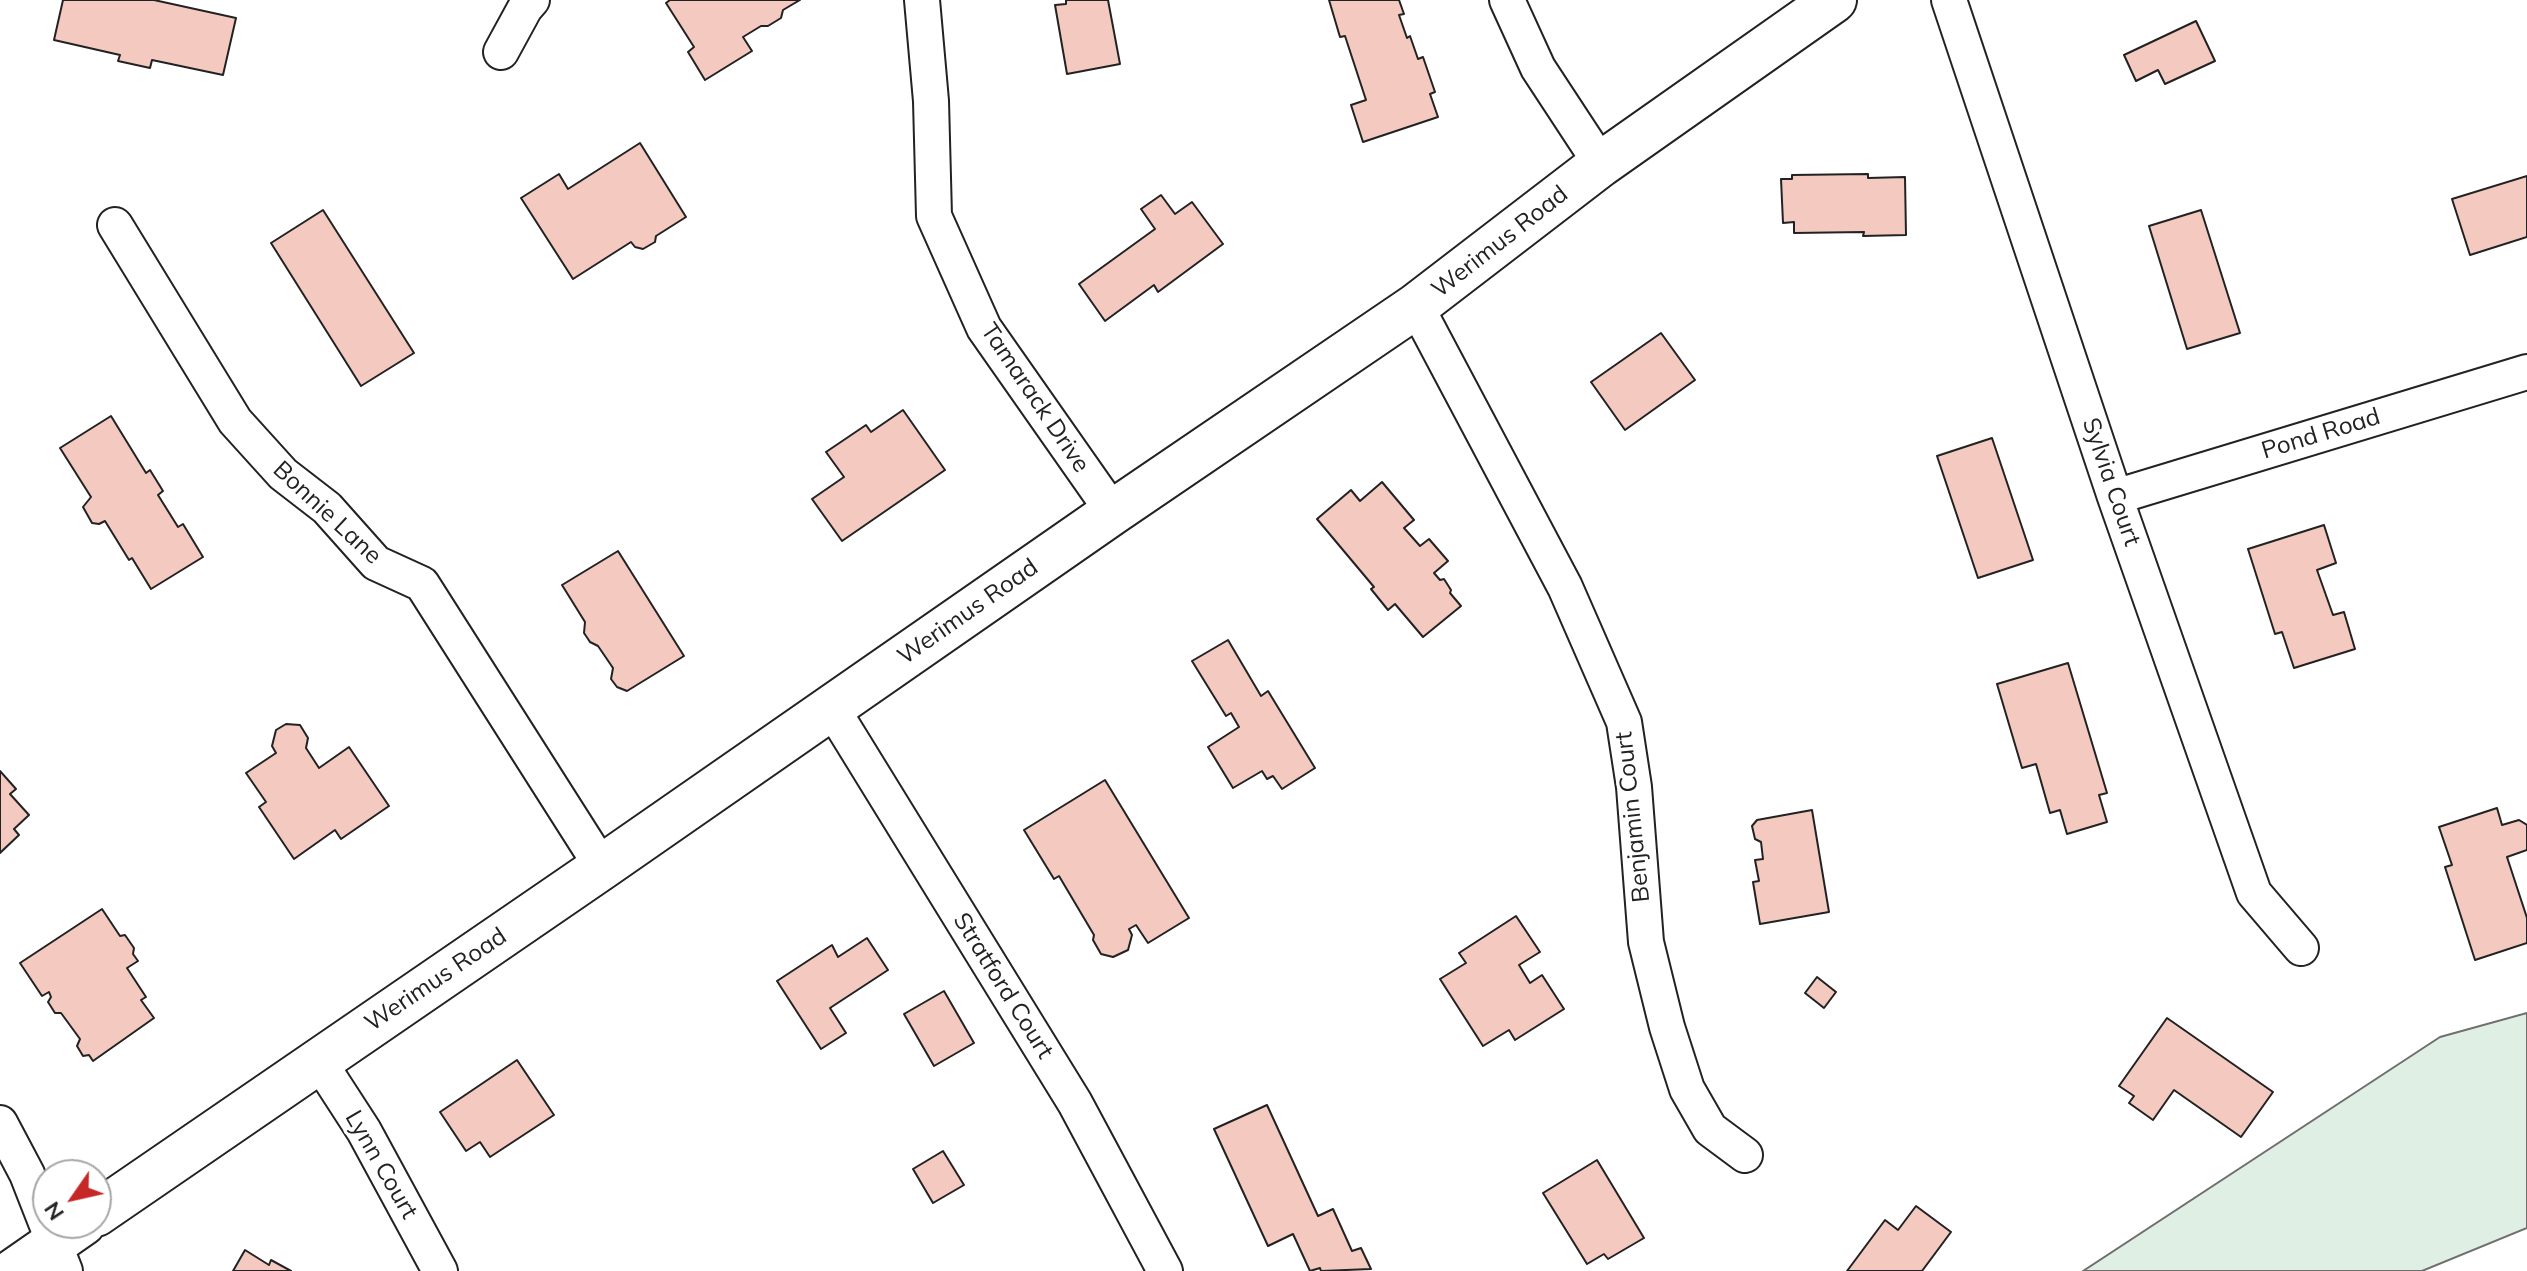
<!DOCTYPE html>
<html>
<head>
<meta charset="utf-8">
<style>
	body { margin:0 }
	#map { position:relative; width:2527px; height:1271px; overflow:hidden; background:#fff; font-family:Mulish,sans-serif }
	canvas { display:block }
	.north { position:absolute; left:32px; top:1159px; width:80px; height:80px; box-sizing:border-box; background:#fff; border:2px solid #a7a7a7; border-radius:50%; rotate:236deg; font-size:22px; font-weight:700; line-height:32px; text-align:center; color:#222 }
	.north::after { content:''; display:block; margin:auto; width:28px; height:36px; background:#c62828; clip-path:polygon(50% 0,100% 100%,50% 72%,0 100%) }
</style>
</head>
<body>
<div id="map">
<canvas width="2527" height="1271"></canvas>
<div class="north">N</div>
</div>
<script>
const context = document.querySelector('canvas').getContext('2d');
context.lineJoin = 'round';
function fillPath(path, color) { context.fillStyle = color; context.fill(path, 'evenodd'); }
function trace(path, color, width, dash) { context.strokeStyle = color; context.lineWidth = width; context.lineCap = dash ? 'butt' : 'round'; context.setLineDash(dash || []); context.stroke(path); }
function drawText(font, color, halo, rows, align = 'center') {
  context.font = font + ' Mulish,sans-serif'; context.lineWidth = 6; context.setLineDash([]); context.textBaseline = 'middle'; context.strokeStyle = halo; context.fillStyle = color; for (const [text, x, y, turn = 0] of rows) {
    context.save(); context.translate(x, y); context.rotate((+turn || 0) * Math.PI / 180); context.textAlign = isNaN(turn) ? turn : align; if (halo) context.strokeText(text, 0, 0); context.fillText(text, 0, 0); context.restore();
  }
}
const green = new Path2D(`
	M2527 1013V1228L2422 1271H2083L2440 1037Z`);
fillPath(green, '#e0efe3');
trace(green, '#6f6f6f', 2);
const building = new Path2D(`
	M63 0H154L236 18 223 75 152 60 150 68 118 61 120 55 54 40Z
	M670 0H800L783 10 781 18 768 26H761L743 37 752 51 705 80 688 52 694 47 666 3Z
	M1066 0H1108L1120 64 1067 74 1055 5 1066 4Z
	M1329 0H1399L1404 14 1399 15 1407 38 1410 36 1418 59 1423 57 1435 92 1430 94 1438 117 1363 142 1351 105 1366 100 1345 36 1340 37Z
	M2196 21 2215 61 2165 84 2158 70 2136 81 2124 55Z
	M640 143 686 217 656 236 655 242 643 249 635 247 631 242 573 279 521 198 559 174 568 189Z
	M1868 174V178L1905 177 1906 235 1863 236 1864 232 1794 233V222L1783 223 1781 179H1792V175Z
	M2527 176V237L2470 255 2452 199Z
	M1161 195 1175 214 1192 202 1223 244 1158 292 1154 285 1105 321 1079 284 1155 229 1141 209Z
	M323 210 414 353 361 386 271 243Z
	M2201 210 2240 333 2187 349 2149 226Z
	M1661 333 1695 380 1625 430 1591 382Z
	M903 410 945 470 842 541 812 499 844 477 826 452 866 425 871 432Z
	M111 416 146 473 150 470 163 491 158 495 178 527 183 524 203 557 151 589 132 558 129 560 105 521 99 524 92 523 83 507 91 497 60 448Z
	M1992 438 2033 560 1978 578 1937 456Z
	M1382 482 1414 520 1404 528 1420 546 1429 539 1448 561 1434 573 1440 580 1444 579 1451 590 1450 593 1461 606 1423 637 1395 604 1388 610 1371 589 1374 587 1317 519 1351 490 1360 501Z
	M2324 525 2336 563 2317 570 2333 615 2344 612 2355 649 2294 668 2282 632 2275 634 2248 549Z
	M618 551 684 656 627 691 617 687 611 679 613 668 598 646 590 642 584 633 585 622 562 585Z
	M1228 640 1261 696 1268 691 1315 768 1282 789 1273 776 1267 779 1262 771 1233 788 1208 747 1239 727 1231 713 1226 716 1192 661Z
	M2068 663 2107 793 2099 795 2107 822 2067 834 2060 810 2050 813 2036 764 2022 768 1997 684Z
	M286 724 300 725 308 738 306 748 319 768 349 747 389 806 341 839 335 830 294 859 259 807 266 802 246 773 276 753 272 746 276 730Z
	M0 771 16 789 10 794 29 815 14 829 19 835 0 853Z
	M1105 780 1189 918 1148 943 1136 925 1129 929 1132 935 1128 950 1113 957 1101 954 1093 940 1094 935 1059 876 1054 879 1024 830Z
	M2497 808 2502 825 2519 820 2527 825V850L2507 857 2527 918V943L2475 960 2445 867 2452 865 2439 827Z
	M1812 810 1829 912 1760 924 1753 882 1759 881 1755 860 1763 859 1761 842 1755 839 1752 826 1757 820Z
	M102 909 120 936 125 935 134 948 133 954 138 961 127 968 146 997 141 1000 154 1018 93 1061 89 1055 83 1056 77 1046 80 1039 61 1013H55L48 1002 51 997 49 992 42 996 20 963Z
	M1516 916 1540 952 1519 965 1530 983 1542 975 1564 1009 1515 1040 1509 1030 1483 1046 1440 979 1466 963 1459 953Z
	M867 938 888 970 830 1008 846 1033 821 1049 777 981 832 945 838 957Z
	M1817 977 1836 992 1824 1008 1805 993Z
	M944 991 974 1043 934 1066 904 1014Z
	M2167 1018 2273 1092 2241 1137 2174 1090 2153 1120 2129 1103 2134 1096 2119 1086Z
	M517 1060 554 1115 490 1157 480 1142 466 1151 440 1112Z
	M1267 1105 1318 1216 1333 1209 1352 1251 1361 1248 1371 1269 1321 1271 1320 1268 1310 1271 1293 1234 1268 1246 1214 1129Z
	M943 1151 964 1185 933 1203 913 1169Z
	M1597 1160 1644 1238 1608 1259 1604 1254 1587 1264 1543 1193Z
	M1916 1206 1951 1232 1922 1271H1847L1885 1220 1898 1230Z
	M245 1250 269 1265 271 1260 291 1271H233Z`);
fillPath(building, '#f3c9c0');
trace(building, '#222', 2);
const minor = new Path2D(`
	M922 0 931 101 934 216 984 328 1113 512
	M1507 0 1538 68 1601 164
	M1949 0 2115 497 2254 893 2301 948
	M501 52 525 8 532 0
	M115 225 235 421 283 474 327 508 376 563 422 584 602 867
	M1416 306 1565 587 1624 722 1634 787 1646 942 1667 1027 1687 1089 1710 1129 1745 1155
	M2115 497 2527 372
	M831 707 1075 1103 1165 1271
	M318 1060 364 1131 440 1271
	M0 1123 27 1174 65 1271`);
const secondary = new Path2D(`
	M96 1214 602 867 1113 512 1416 306 1601 164 1834 0
	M14 1271 83 1223`);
trace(minor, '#222', 38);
trace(secondary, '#222', 48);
trace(minor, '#fff', 34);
trace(secondary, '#fff', 44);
drawText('24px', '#222', '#fff', [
	["Werimus Road",1500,242,-38],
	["Tamarack Drive",1035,398,56],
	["Pond Road",2321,434,-17],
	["Sylvia Court",2111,482,71],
	["Bonnie Lane",327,513,43],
	["Werimus Road",968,612,-35],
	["Benjamin Court",1633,817,-96],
	["Werimus Road",436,980,-34],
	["Stratford Court",1003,986,58],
	["Lynn Court",381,1165,60]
]);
</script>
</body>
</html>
